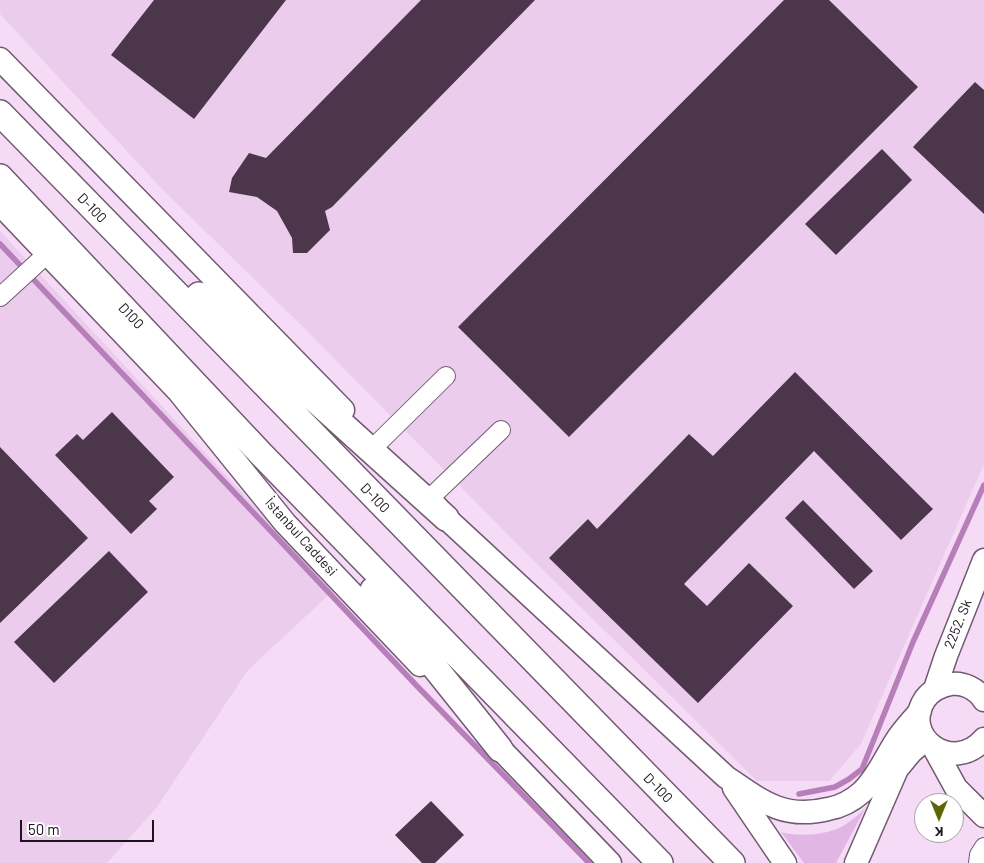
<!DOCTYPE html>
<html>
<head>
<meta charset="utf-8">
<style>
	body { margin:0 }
	#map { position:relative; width:984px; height:863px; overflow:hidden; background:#f6dbf6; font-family:Barlow,sans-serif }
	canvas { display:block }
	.north { position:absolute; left:914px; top:793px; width:50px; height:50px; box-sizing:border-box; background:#fff; border:1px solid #a4a1a5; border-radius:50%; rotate:180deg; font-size:14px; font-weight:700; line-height:20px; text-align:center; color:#1c131d }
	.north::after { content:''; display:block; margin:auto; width:18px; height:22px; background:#5d6504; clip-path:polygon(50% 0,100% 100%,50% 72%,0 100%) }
	.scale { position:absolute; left:20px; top:820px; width:134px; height:22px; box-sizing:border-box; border:2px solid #1c131d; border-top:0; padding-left:6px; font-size:15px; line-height:18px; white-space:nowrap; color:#1c131d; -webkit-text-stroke:4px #fff; paint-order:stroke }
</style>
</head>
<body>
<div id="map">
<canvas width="984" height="863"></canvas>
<div class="north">K</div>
<div class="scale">50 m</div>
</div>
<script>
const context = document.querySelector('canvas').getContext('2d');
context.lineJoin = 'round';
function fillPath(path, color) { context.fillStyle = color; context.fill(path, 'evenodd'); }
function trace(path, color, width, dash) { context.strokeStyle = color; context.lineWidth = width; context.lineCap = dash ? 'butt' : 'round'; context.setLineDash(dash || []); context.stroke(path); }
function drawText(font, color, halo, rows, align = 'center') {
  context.font = font + ' Barlow,sans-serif'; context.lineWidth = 5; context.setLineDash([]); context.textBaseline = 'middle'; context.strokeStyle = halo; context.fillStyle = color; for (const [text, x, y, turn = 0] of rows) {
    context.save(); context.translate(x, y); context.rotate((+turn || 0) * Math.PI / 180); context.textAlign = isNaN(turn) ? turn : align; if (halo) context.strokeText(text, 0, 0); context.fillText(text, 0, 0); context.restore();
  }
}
fillPath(new Path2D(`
	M0 0H984V464L861 744 829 781H757L532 559 303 327 161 188 0 14Z
	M0 231 333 591 248 670 157 807 107 863H0Z`), '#eccced');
fillPath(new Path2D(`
	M865 809 836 863H804L781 832C797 837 828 835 843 826 851 821 858 815 865 809Z`), '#e2b6e4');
trace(new Path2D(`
	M0 244 416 685 589 863
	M799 794 835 787 849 779 862 769 913 642 984 485`), '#b77fb9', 5.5);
fillPath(new Path2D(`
	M154 0H286L194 119 111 55Z
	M421 0H535L332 207 325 211 330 230 307 253H293L292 238 277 211 257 197 229 192 232 178 249 153 266 158Z
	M784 0H829L918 87 569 437 458 327Z
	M975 82 984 90V214L913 147Z
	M882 149 912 180 836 255 805 224Z
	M795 372 933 509 901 540 814 451 684 584 707 606 749 563 793 606 698 703 549 558 588 519 597 529 689 434 713 456Z
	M112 412 174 477 149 501 157 509 131 534 55 455 77 434 83 440Z
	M0 447 88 538 0 623Z
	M803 500 873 571 854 589 785 518Z
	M109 551 148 592 54 683 14 642Z
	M431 801 464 835 435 863H422L395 835Z`), '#4b364c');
const minor = new Path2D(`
	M0 297 47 254
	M377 444 446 376
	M429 499 501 430
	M978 863 979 855 984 847`);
const major = new Path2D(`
	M0 59 343 410
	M0 204 179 392 285 523 420 665
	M435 505 446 518 726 777C761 801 784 820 828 809 840 807 853 800 862 792 877 778 885 758 896 741 903 730 912 721 920 711
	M935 689 946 656 984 560
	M984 700C977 689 963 682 951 684 940 686 931 691 925 699 900 737 953 775 984 739
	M487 735 610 863
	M934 748 956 788 984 816
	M734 788 785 863
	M856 863 897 769 911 752 925 740`);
const highway = new Path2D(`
	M0 113 732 863
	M0 177 262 455 660 863
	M199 295 446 518
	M373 590 500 749`);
trace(minor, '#705a71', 20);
trace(major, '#705a71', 25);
trace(highway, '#705a71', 28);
trace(minor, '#fff', 18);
trace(major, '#fff', 22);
trace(highway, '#fff', 25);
drawText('14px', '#1c131d', '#fff', [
	["D-100",92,208,46],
	["D100",131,316,47],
	["D-100",375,498,46],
	["İstanbul Caddesi",301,537,48],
	["2252. Sk",958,624,-68],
	["D-100",658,788,46]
]);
</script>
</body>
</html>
